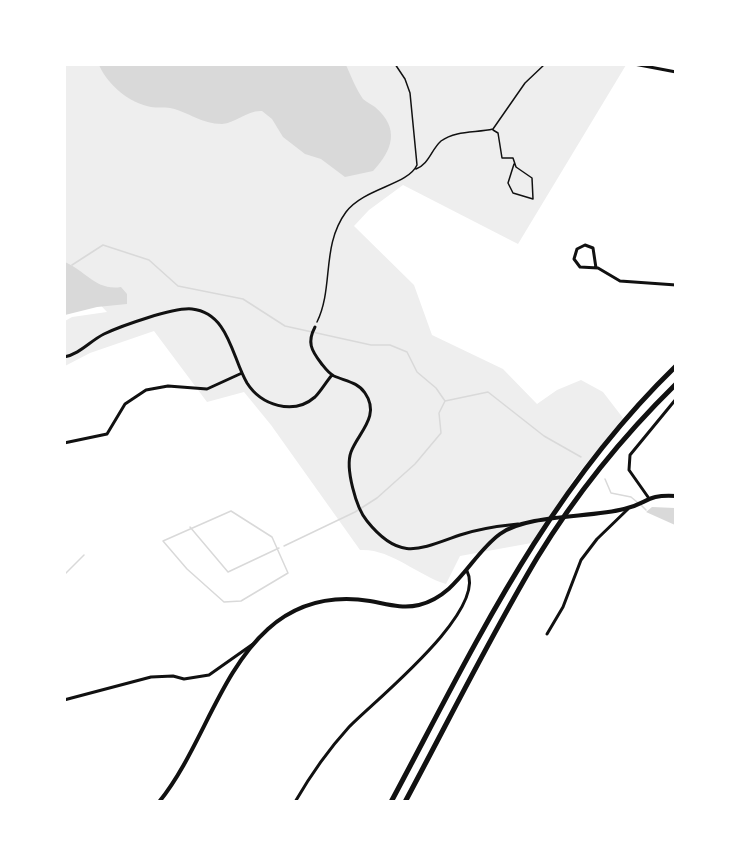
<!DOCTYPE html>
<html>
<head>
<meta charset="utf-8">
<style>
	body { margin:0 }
	#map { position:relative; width:740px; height:866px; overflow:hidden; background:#fff; font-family:Barlow,sans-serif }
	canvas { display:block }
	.frame { position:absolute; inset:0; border:66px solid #fff; pointer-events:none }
</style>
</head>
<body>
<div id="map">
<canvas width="740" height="866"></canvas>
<div class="frame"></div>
</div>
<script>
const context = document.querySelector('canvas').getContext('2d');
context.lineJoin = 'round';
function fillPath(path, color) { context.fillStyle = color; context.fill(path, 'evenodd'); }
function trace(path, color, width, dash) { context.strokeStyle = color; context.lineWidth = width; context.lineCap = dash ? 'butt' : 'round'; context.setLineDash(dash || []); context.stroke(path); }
fillPath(new Path2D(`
	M65 65H626L518 244 403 185 369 210 354 226 414 285 432 335 503 369 537 404 557 390 581 380 603 392 623 418 573 480 537 542 460 556 446 584C417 575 390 548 360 550L271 425 244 392 207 402 154 331 90 353 65 366V321L72 317 107 312 89 293 65 279Z`), '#eee');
fillPath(new Path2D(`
	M99 65H346C351 76 356 89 363 99 366 102 371 104 375 107 400 128 393 150 373 171L345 177 321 159 305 154 283 137 272 119 262 111C247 110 236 123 222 124 201 124 189 112 170 108 164 107 157 108 151 107 129 103 108 85 99 65Z
	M65 262C86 271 96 291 121 287L127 294V304L97 307 65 315Z
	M652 507 675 508V525L646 512Z`), '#d9d9d9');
trace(new Path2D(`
	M72 265 103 245 149 260 178 286 243 299 285 326 371 345H390L407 352 417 372 436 388 445 401 488 392 544 436 581 457
	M605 479 611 493 631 497 637 502
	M641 505 646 510
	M231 511 272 537 288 573 241 601 224 602 187 569 163 541Z
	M190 527 228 572 279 548
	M284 546 355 512 377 498 415 464 441 433 439 413 445 401
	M64 575 84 555`), '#d9d9d9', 1.5);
trace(new Path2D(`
	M493 130 498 133 502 158H513L516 167 532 178 533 199 513 193 508 183 514 164
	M416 169C429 164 431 150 441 141 456 130 476 133 493 129L525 83 545 64
	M317 322C334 287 321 246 346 212 364 188 408 185 417 165L410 93 405 79 395 64`), '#111', 1.5);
trace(new Path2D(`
	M634 64 676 72
	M596 268 593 248 585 245 577 249 574 259 580 267 598 268 620 281 676 285
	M315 327C307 342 311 350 321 363 325 368 328 373 334 376 345 381 358 382 365 393 381 416 358 433 351 452 345 468 356 508 367 521 399 561 418 550 460 535 478 529 498 526 518 524
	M64 357C80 354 90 341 104 334 121 326 174 307 192 309 229 313 232 358 247 383 261 405 293 416 315 397 321 391 326 382 332 375
	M64 443 107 434 125 404 146 390 168 386 207 389 242 373
	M648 497 629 470 630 455 676 399
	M547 634 563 607 581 560 597 539 628 509
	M64 700 151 677 173 676 184 679 209 675 253 644
	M295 802C310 776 329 749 349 727 374 701 488 611 467 571`), '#111', 3);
trace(new Path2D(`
	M159 802C201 750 219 673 268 629 297 603 332 595 370 601 387 604 402 609 419 605 458 595 471 555 500 534 527 514 590 518 624 509 648 504 645 494 676 496`), '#111', 4);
trace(new Path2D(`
	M391 802C475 645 546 492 676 366
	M405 802C449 720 490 637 537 558 576 494 623 436 676 384`), '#111', 5);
</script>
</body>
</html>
